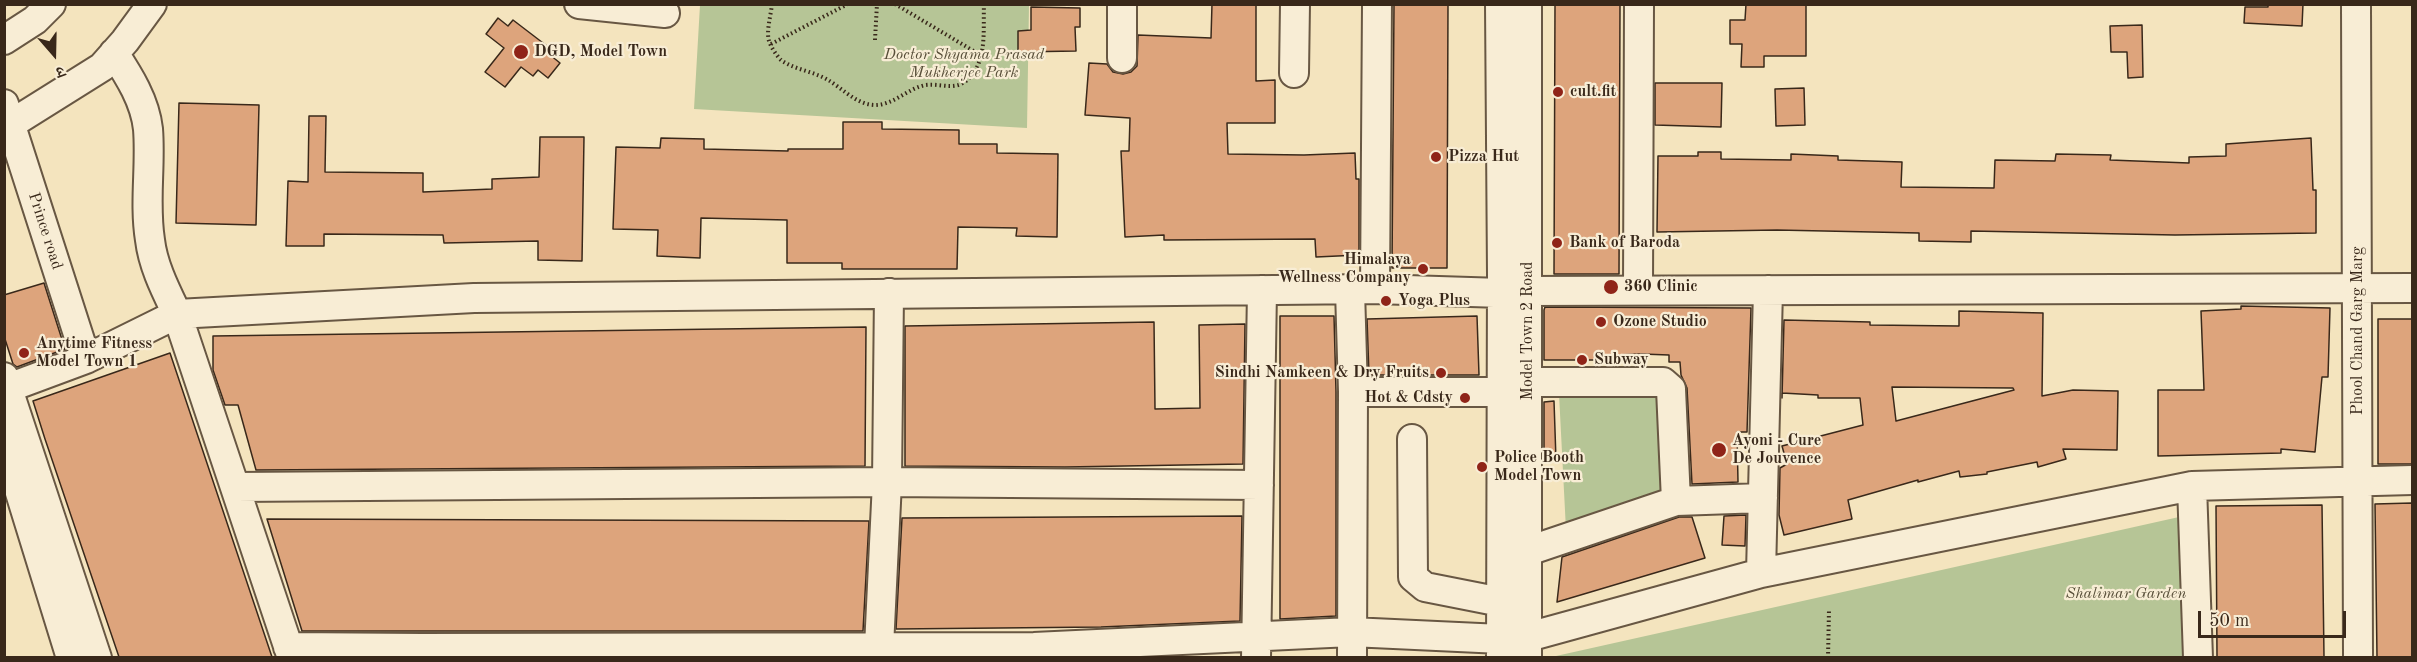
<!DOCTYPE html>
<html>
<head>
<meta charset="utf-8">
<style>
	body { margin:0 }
	#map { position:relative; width:2417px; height:662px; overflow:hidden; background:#f4e4be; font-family:"Old Standard TT","Noto Serif Devanagari",serif }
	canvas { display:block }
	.frame { position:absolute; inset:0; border:6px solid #39281a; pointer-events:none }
	.north { position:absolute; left:24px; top:24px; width:60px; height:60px; -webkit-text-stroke:4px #f8edd5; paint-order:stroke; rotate:160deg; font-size:16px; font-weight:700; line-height:24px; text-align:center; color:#39281a }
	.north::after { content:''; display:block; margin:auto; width:21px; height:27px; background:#39281a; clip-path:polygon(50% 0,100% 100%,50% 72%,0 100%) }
	.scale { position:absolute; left:2198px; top:611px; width:148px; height:27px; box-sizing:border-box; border:3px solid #39281a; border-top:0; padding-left:8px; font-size:18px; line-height:21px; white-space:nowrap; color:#39281a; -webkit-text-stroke:4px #f8edd5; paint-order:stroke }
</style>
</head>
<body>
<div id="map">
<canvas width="2417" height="662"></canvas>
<div class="frame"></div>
<div class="north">उ</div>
<div class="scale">50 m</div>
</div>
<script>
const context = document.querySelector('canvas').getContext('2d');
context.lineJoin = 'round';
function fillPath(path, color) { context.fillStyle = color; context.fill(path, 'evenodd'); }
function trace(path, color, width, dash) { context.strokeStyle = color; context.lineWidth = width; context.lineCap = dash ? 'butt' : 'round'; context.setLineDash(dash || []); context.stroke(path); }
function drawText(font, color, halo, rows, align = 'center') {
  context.font = font + ' "Old Standard TT",serif'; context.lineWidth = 4.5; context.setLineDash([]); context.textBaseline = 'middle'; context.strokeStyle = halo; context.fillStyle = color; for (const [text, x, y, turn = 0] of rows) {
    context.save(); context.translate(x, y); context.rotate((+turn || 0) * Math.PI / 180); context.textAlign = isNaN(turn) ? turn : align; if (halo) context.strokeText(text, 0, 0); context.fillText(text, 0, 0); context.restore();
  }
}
fillPath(new Path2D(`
	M700 5H1029L1027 128 694 109Z
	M1559 394 1663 397 1667 499 1566 530Z
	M2188 515 2193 657 1556 658V656Z`), '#b6c596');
const building = new Path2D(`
	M1212 4H1256V81L1275 80V123H1227L1228 154 1304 155 1355 153 1356 179H1359V255L1316 257 1315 239 1164 240V235L1125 237 1121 151H1129L1130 118 1085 115 1089 63 1107 64 1113 72 1123 74 1131 72 1137 66 1138 35 1211 38Z
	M1394 4H1448L1447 268H1392Z
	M1555 4H1620L1619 274H1554Z
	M1746 4H1806V56H1764V67H1741L1742 44H1730V20H1745Z
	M2268 4H2303L2302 26 2244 23 2245 7H2268Z
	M1031 7 1080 8V27H1075L1076 51 1018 52V31L1031 30Z
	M498 18 508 26 513 20 547 46 544 50 560 63 548 78 538 70 533 76 521 67 505 87 485 72 504 48 486 34Z
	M2142 25 2143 77 2128 78 2127 52H2111L2110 26Z
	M1655 83H1722L1721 127 1655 125Z
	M1804 88 1805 125 1776 126 1775 89Z
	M179 103 259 105 256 225 176 223Z
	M309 116H326L325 172 423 173V192L492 189V179L539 177 540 137H584L582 261 538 260V241L444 243 443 235 324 234V246H286L288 181 308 182Z
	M843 122H882V129L959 130V144H997V153L1058 154 1057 237 1016 236 1017 228 958 227 957 269H842V263H787V220L701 218 700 258 657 256 658 230 613 229 616 147 660 148 661 138 704 139V149L788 151V149H843Z
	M2311 138 2313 190H2316V233L2175 235 1971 231V242L1919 241V233L1777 230 1657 232 1658 156H1698V152H1721V159L1791 160V154L1838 156V160L1902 162 1901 187 1994 188 1995 160 2055 161 2056 154 2111 155 2110 160 2189 163V157L2226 156V144Z
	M44 283 65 349 17 367 13 364 4 336V295Z
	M2241 306 2330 308 2328 377H2322L2315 452 2281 449V453L2158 456V390H2204L2201 311 2241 309Z
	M1545 307 1751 308 1747 432H1737L1738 482 1692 484 1687 388 1681 375 1680 362H1669V355L1642 354 1614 355V360H1544V310Z
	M1959 311 2043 313 2042 396 2073 390 2118 391 2117 450 2063 449 2066 459 2038 467 2037 462 1987 472V474L1960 477 1959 471 1918 482V480L1848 500 1852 519 1784 535 1779 515 1780 468 1787 464 1782 446 1863 425 1860 398H1818V395L1782 393V398L1784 320 1870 322V325L1959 326ZM1892 387 2013 388 2014 390 1896 421Z
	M1280 316H1334L1336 392V616L1280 619Z
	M1477 316 1479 375H1369L1367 319Z
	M2378 319H2412V464H2378Z
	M1154 322 1155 409 1200 408 1199 325 1245 324 1243 464 1065 467 905 466V326Z
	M866 327 865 466 256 470 238 405H225L213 370V336Z
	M170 353 217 493 272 657H119L45 439 33 401Z
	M1554 401 1556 460H1544V402Z
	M2412 503V657H2377L2375 504Z
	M2322 505 2324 657H2217L2216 506Z
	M1746 515 1745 546 1722 545 1724 516Z
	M1242 516 1240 621 1101 627 896 629 902 518Z
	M1679 517H1692L1705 558 1557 602 1562 557Z
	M267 519 869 521 863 631H302Z`);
fillPath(building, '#dda47c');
trace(building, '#39281a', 1.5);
const minor = new Path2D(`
	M579 4 665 13
	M1122 4V58
	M1500 4 1502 275 1501 658
	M1527 4V658
	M2356 4 2358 658
	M4 40 35 20 51 4
	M114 53C129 76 145 101 148 129 151 166 144 203 150 240 153 266 166 291 177 314L292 658
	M1294 73 1295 4
	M4 104 86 359
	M11 124 102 67 125 41 152 4
	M1375 289 1377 4
	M1350 290 1353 392 1352 658
	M1638 290 1639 4
	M1529 291 2412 288
	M4 377 97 658
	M1527 382H1663L1671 389 1676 501
	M8 388 86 359 177 314 474 298 1375 289 1502 293
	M1353 392H1502
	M1412 439 1413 577 1425 587 1501 602
	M4 441 71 658
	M2192 486 2198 658
	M236 487 887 482 889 293
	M1528 551 1676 501 1763 498
	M1761 573 1768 290
	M288 647 421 648 426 658
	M879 647 887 482 1259 485
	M421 648 1034 647 1351 632 1501 639 1528 637 1761 573 2192 486 2412 480
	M1256 658 1262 290`);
trace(minor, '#685743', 32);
trace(new Path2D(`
	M772 4C771 15 766 31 769 41 771 47 777 56 781 60 795 70 813 71 828 80 842 88 857 105 875 105 894 105 908 88 926 85 943 83 958 93 972 75 987 56 983 28 984 4
	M895 4 982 56
	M875 40 877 4
	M771 44 848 4
	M1828 658 1829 609`), '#39281a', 4, [1.5, 3]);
trace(minor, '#f8edd5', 28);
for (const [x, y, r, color] of [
	[521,52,8,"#8f2418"],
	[1558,92,6,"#8f2418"],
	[1436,157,6,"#8f2418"],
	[1557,243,6,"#8f2418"],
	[1423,269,6,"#8f2418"],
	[1611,287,8,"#8f2418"],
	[1386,301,6,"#8f2418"],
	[1601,322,6,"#8f2418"],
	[24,353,6,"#8f2418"],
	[1582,360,6,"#8f2418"],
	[1441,373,6,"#8f2418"],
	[1465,398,6,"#8f2418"],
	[1719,450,8,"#8f2418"],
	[1482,467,6,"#8f2418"]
]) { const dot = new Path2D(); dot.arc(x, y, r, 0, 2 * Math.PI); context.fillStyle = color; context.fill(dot); trace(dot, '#f8edd5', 2); }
drawText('bold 16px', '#39281a', '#f8edd5', [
	["DGD, Model Town",534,52],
	["cult.fit",1570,92],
	["Pizza Hut",1448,157],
	["Bank of Baroda",1569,243],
	["Himalaya",1411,260,"right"],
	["Wellness Company",1411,278,"right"],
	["360 Clinic",1624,287],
	["Yoga Plus",1398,301],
	["Ozone Studio",1613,322],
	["Anytime Fitness",36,344],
	["Model Town 1",36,362],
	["Subway",1594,360],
	["Sindhi Namkeen & Dry Fruits",1429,373,"right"],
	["Hot & Cdsty",1453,398,"right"],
	["Ayoni - Cure",1732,441],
	["De Jouvence",1732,459],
	["Police Booth",1494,458],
	["Model Town",1494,476]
], 'left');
drawText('italic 16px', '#584f39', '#f8edd5', [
	["Doctor Shyama Prasad",964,55],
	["Mukherjee Park",964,73],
	["Shalimar Garden",2126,594]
]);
drawText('16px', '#39281a', '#f8edd5', [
	["Prince road",45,231,72],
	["Model Town 2 Road",1528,331,-90],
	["Phool Chand Garg Marg",2358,331,-90]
]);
</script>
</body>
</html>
